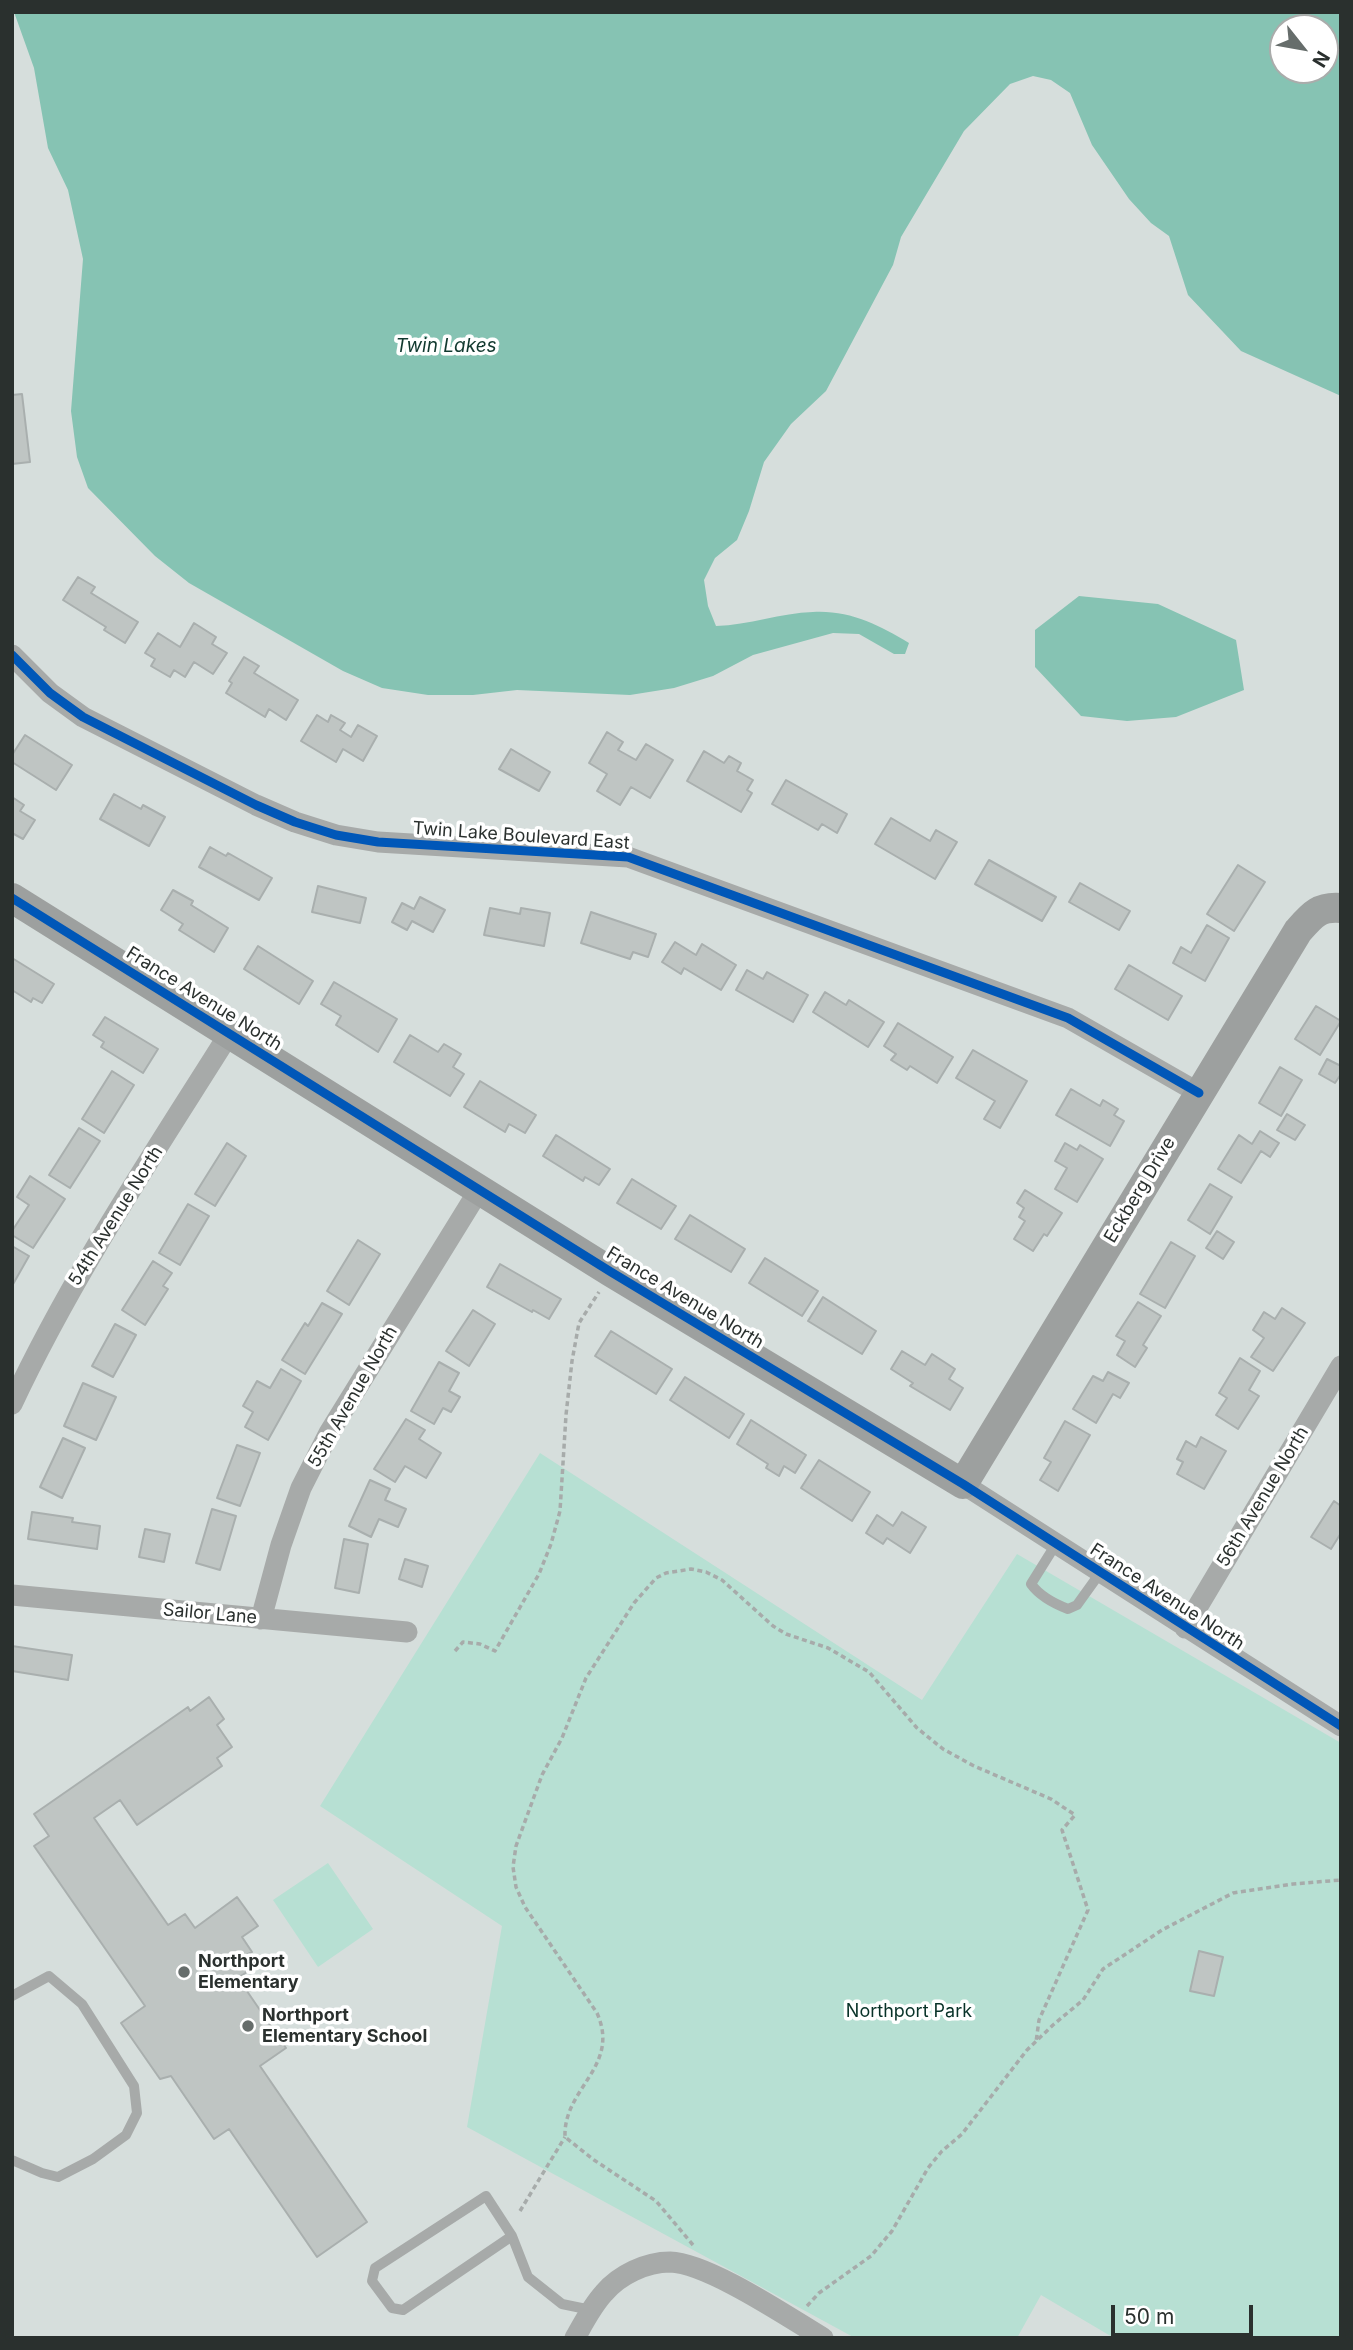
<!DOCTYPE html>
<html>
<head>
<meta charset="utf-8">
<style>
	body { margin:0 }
	#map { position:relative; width:1353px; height:2350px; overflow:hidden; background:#d6dedc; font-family:Inter,sans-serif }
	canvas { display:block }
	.frame { position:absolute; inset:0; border:14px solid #2a302e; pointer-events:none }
	.north { position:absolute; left:1269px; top:14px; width:70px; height:70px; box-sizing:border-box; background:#fff; border:2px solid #aaacab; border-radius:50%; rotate:121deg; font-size:19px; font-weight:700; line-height:28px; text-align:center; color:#2a302e }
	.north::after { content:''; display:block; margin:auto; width:24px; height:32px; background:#666d6b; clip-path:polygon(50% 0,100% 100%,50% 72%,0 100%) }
	.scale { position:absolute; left:1111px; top:2305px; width:142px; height:32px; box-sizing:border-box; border:4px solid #2a302e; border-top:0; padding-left:9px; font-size:21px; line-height:24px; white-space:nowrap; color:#2a302e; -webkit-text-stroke:5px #fff; paint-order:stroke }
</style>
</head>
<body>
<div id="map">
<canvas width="1353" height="2350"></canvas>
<div class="frame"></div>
<div class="north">N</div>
<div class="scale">50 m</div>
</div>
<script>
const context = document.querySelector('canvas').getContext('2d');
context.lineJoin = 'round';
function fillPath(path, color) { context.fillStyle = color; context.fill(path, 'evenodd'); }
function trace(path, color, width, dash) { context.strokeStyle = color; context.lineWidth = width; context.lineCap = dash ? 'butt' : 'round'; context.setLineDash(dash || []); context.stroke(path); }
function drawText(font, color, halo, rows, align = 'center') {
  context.font = font + ' Inter,sans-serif'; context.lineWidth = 7; context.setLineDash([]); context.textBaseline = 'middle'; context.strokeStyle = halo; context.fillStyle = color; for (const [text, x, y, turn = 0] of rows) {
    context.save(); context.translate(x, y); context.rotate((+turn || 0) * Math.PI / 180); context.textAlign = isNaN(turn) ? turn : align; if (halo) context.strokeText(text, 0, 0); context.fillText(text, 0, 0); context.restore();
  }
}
fillPath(new Path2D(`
	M540 1453 922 1700 1017 1554 1341 1743V2334L1339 2338H1114L1041 2295 1017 2338H855L467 2127 502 1926 320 1806Z
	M328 1863 373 1929 318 1967 273 1900Z`), '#b7e0d3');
fillPath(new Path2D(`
	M14 12H1341V396L1241 351 1188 295 1169 236 1151 223 1129 199 1092 145 1070 93 1051 80 1033 76 1010 84 964 131 901 237 893 265 826 391 791 424 764 462 749 511 737 540 715 558 704 580 708 606 716 626C749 625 781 613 813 612 850 610 879 625 909 643L905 654H894L859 634 833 633 753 655 713 676 674 688 630 695 517 690 473 695H428L382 688 343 671 189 583 155 556 88 488 77 457 71 411 83 259 68 190 48 148 34 68ZM1283 28H1325V70H1283Z
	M1079 596 1158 604 1236 640 1244 690 1176 717 1127 721 1081 716 1035 667V630Z`), '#86c3b3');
const building = new Path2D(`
	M22 394 30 462 12 464V395Z
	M78 577 95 587 91 593 138 622 125 643 104 630 106 627 63 600Z
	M194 623 216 637 212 644 227 653 213 674 194 662 185 677 174 670 170 677 151 666 155 659 145 653 158 633 180 647Z
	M244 657 259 666 254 673 298 700 286 720 269 709 265 717 226 693 232 683 229 681Z
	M317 715 328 722 331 715 345 723 340 730 351 737 358 725 377 736 363 761 343 749 336 762 301 741Z
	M607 732 623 742 618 750 636 760 646 744 673 760 650 798 631 787 620 805 597 791 607 774 589 763Z
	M25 735 72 765 56 790 12 762V755Z
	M511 749 550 772 539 791 499 769Z
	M704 751 724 763 729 756 741 763 737 771 753 780 747 790 752 793 741 812 687 781Z
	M786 780 847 814 837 833 822 824 818 830 772 804Z
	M114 794 141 809 143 805 165 817 149 846 100 819Z
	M12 797 24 805 20 811 35 820 23 839 12 833Z
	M891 818 930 841 936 830 957 842 935 879 875 844Z
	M210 847 226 856 228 853 272 878 259 900 199 867Z
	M989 860 1056 897 1042 921 975 884Z
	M1238 865 1265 882 1234 931 1207 914Z
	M1080 883 1130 911 1119 930 1069 902Z
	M318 886 366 898 360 923 312 912Z
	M173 890 193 901 191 905 228 928 214 952 179 930 183 924 161 910Z
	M420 897 445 910 433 932 412 921 407 930 392 922 402 903 414 909Z
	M490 908 520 914 521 908 550 913 544 946 484 935Z
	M591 912 656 934 648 957 633 952 630 959 581 943Z
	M1207 925 1229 938 1205 981 1173 963 1181 947 1191 953Z
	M675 942 696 955 702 944 736 965 721 990 684 968 681 974 662 962Z
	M258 946 313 981 299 1004 244 969Z
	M12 958 54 984 42 1003 33 998 31 1002 12 990Z
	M1129 965 1182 996 1168 1020 1115 989Z
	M747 970 763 979 767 972 808 995 793 1022 736 990Z
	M334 982 397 1019 378 1052 336 1025 341 1016 321 1004Z
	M825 992 846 1005 849 1000 884 1022 868 1047 813 1012Z
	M1316 1006 1341 1021 1320 1055 1295 1039Z
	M105 1017 158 1049 143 1073 101 1047 104 1042 93 1035Z
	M898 1023 953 1057 937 1083 910 1066 907 1070 891 1060 896 1054 884 1046Z
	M410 1035 438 1052 444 1044 461 1054 453 1067 464 1074 450 1096 394 1062Z
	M973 1050 1027 1081 1000 1128 984 1119 995 1101 956 1078Z
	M1327 1059 1341 1066V1074L1335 1083 1319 1074Z
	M1280 1067 1302 1080 1281 1116 1259 1103Z
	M112 1071 134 1085 104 1133 82 1119Z
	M480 1081 536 1115 525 1133 509 1124 505 1132 464 1107Z
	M1071 1089 1100 1106 1103 1100 1118 1109 1114 1115 1124 1121 1110 1146 1056 1115Z
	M1287 1114 1305 1125 1295 1140 1277 1130Z
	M79 1128 100 1141 70 1188 49 1175Z
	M1260 1131 1279 1143 1270 1157 1261 1151 1241 1183 1218 1169 1239 1135 1252 1144Z
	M556 1135 610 1169 599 1185 585 1177 583 1181 543 1156Z
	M227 1143 246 1156 215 1206 195 1194Z
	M1065 1143 1077 1150 1080 1145 1103 1159 1077 1202 1055 1189 1067 1168 1055 1161Z
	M30 1176 65 1199 33 1248 12 1235V1231L29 1205 17 1197Z
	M632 1179 676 1206 661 1229 617 1203Z
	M1210 1184 1232 1197 1210 1234 1188 1220Z
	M1025 1190 1062 1213 1047 1236 1044 1234 1033 1251 1014 1239 1025 1221 1019 1217 1024 1208 1017 1203Z
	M188 1204 209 1216 180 1265 159 1253Z
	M690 1215 745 1249 731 1272 675 1239Z
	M1217 1231 1234 1242 1223 1259 1206 1248Z
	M358 1240 380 1254 349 1305 327 1291Z
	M1171 1242 1195 1256 1165 1308 1140 1294Z
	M12 1246 29 1256 12 1286Z
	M765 1258 818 1291 802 1316 749 1283Z
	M153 1261 172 1273 163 1286 168 1289 145 1325 122 1310Z
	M500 1264 561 1299 549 1319 533 1310 532 1312 487 1287Z
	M823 1297 876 1331 862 1354 808 1321Z
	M1138 1302 1161 1316 1143 1345 1147 1348 1135 1367 1117 1355 1125 1341 1116 1336Z
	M322 1303 342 1314 305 1374 282 1360 305 1323 308 1326Z
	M1282 1308 1305 1323 1273 1371 1251 1357 1264 1338 1253 1330 1264 1312 1275 1319Z
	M473 1310 495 1324 469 1366 446 1351Z
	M115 1324 136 1335 113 1377 92 1366Z
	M611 1331 672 1369 656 1394 595 1356Z
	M902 1351 925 1365 932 1354 955 1369 949 1379 963 1388 950 1410 910 1386 913 1383 891 1369Z
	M1240 1358 1260 1371 1249 1390 1259 1396 1238 1429 1216 1415 1227 1398 1219 1393Z
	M439 1362 459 1373 449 1391 460 1397 451 1412 443 1408 434 1424 411 1411Z
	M281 1369 301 1381 268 1440 245 1427 253 1412 243 1406 257 1381 270 1388Z
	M1108 1372 1129 1383 1120 1398 1113 1394 1096 1423 1073 1409 1093 1376 1103 1381Z
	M685 1377 744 1414 729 1438 670 1400Z
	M83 1383 116 1397 96 1440 64 1426Z
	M406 1419 425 1430 419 1439 441 1453 426 1478 405 1466 395 1482 374 1469Z
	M751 1420 806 1455 795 1473 784 1466 779 1476 766 1468 768 1464 737 1444Z
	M1065 1421 1090 1435 1058 1491 1040 1480 1051 1462 1044 1458Z
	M1201 1437 1226 1451 1204 1489 1177 1474 1183 1462 1177 1459 1186 1441 1196 1447Z
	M63 1438 85 1448 62 1498 40 1487Z
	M237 1445 260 1453 240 1506 217 1498Z
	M819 1460 870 1492 852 1521 801 1488Z
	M370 1480 390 1489 385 1500 406 1509 398 1527 379 1519 371 1537 349 1526Z
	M1334 1501 1341 1506V1533L1331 1549 1311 1537Z
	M212 1509 236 1516 220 1570 196 1563Z
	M32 1512 73 1518 72 1522 100 1526 97 1549 28 1539Z
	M902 1512 926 1527 910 1553 887 1538 883 1544 866 1533 877 1515 893 1526Z
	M145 1529 170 1534 164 1562 139 1557Z
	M344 1539 368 1544 359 1593 335 1588Z
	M405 1559 428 1566 422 1587 399 1579Z
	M12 1646 72 1655 68 1680 12 1671Z
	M209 1697 224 1719 217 1725 232 1747 217 1758 222 1766 137 1825 120 1800 94 1818 168 1925 185 1914 195 1928 237 1897 258 1926 242 1937 252 1952 248 1954 256 1966 238 1978 286 2048 260 2066 367 2222 317 2257 229 2129 214 2139 171 2076 160 2079 121 2023 145 2006 34 1846 49 1836 34 1814 188 1707 190 1711Z
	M1199 1951 1223 1957 1214 1996 1190 1991Z`);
fillPath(building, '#bfc5c3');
trace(building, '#a9afae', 2);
trace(new Path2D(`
	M455 1651 463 1642 480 1644 495 1651 539 1574 551 1544 560 1511 566 1415 572 1361 579 1323 599 1292
	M520 2211 565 2137
	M693 2245 656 2201 594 2160 565 2137C563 2088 621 2067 597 2013L525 1907 516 1887 513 1867 516 1846 542 1775 562 1738 586 1678 634 1603 656 1578 666 1573 691 1569 706 1572 722 1580 773 1626 786 1634 828 1648 869 1672 917 1728 943 1749 974 1766 1051 1799 1075 1815 1062 1830 1088 1910 1039 2020 1036 2042
	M807 2306 819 2293 871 2256 892 2231 928 2168 942 2151 962 2134 1027 2050 1053 2025 1083 2000 1103 1969 1162 1930 1233 1893 1293 1884 1341 1880`), '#a7abaa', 3.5, [5, 3.5]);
trace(new Path2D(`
	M1056 1544 1031 1584C1039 1595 1055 1604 1068 1609L1077 1605 1100 1573
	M12 1996 49 1976 82 2004 134 2086 137 2113 126 2135 93 2159 58 2177 42 2173 12 2160
	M512 2236 486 2196 375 2268 372 2281 392 2308 403 2310 512 2236 528 2277 562 2304 591 2310`), '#a7aaa9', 10);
trace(new Path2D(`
	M12 655 50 693 83 717 256 805 295 822 336 835 378 842 628 857 1068 1018 1199 1093
	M12 1404C73 1274 153 1155 229 1034
	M963 1484 1341 1726
	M12 1595 407 1632
	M261 1619 281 1545 301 1488 329 1433 479 1190
	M1185 1628 1341 1366
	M575 2338C584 2322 592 2306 604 2293 619 2275 646 2262 670 2262 708 2263 788 2317 823 2338`), '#a7aaa9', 21);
trace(new Path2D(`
	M12 898 611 1272 963 1484 1298 931C1312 915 1319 906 1341 908`), '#9da09f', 30);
trace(new Path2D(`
	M12 655 50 693 83 717 256 805 295 822 336 835 378 842 628 857 1068 1018 1199 1093
	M12 898 611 1272 963 1484 1341 1726`), '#0057b8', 9);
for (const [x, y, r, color] of [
	[184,1972,7,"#666d6b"],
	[248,2026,7,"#666d6b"]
]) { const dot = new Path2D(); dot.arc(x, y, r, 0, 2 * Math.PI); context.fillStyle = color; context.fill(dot); trace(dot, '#fff', 2.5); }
drawText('18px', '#2a302e', '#fff', [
	["Twin Lake Boulevard East",521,836,4],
	["France Avenue North",204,999,32],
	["Eckberg Drive",1140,1190,-59],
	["54th Avenue North",116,1216,-58],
	["France Avenue North",685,1298,31],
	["55th Avenue North",353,1397,-60],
	["56th Avenue North",1263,1497,-59],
	["France Avenue North",1167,1597,33],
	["Sailor Lane",210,1614,5]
]);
drawText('bold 18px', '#2a302e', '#fff', [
	["Northport",198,1962],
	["Elementary",198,1983],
	["Northport",262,2016],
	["Elementary School",262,2037]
], 'left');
drawText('18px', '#083228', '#fff', [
	["Northport Park",909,2012]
]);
drawText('italic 19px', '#11392f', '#fff', [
	["Twin Lakes",446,346]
]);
</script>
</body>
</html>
